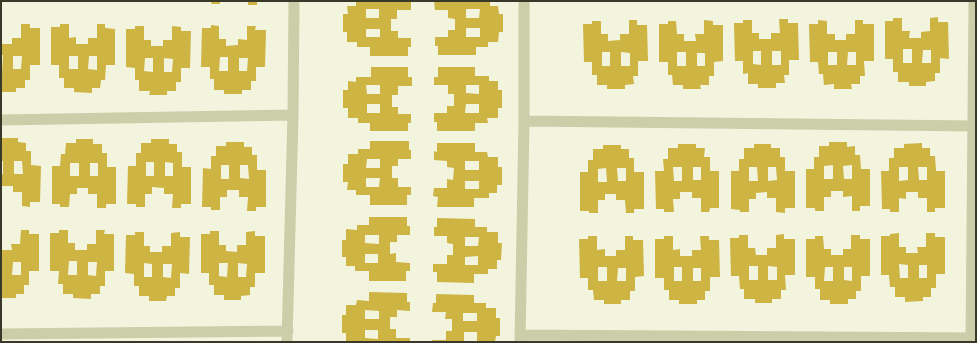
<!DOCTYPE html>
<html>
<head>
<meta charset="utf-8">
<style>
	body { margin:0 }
	#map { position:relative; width:977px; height:343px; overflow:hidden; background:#f2f4de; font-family:Commissioner,sans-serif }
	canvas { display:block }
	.frame { position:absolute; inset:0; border:2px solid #3a3829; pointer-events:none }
</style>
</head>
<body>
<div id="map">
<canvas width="977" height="343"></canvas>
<div class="frame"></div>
</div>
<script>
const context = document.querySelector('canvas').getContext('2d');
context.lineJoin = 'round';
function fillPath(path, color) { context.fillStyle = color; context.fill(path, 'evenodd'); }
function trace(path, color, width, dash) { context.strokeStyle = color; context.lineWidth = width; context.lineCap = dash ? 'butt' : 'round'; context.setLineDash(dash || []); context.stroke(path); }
fillPath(new Path2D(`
	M212 1H220V4H211Z
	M248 1H257V5H248Z
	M356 1 411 2V10H397V19H391V31H398V38H411V47H408V56H370V47H357V42H347V32H343V14H348L347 6H356ZM366 9H379V18H366ZM366 29H380V37H366Z
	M434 1H490V6H498L499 14H503V32H499L498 42H488V47H476V55H438V46H435V37H448V30H455V19L448 18V10H435ZM466 9H480L479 18H466ZM466 28H480V37H466Z
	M938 17V22H948L949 59 940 58V73H935V81L926 82V86H909V82H898V72H893V59H885V21H893V18H902V31H910L909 38H921V32L930 31V18ZM903 49H912V63H903ZM923 50H931V63H922Z
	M779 19H788V23H798L799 60H789V75H784L785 83H776V88H758V84H748V73L743 74V61H735L734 23H743V20H752V33H759V39H771V33H780ZM753 51H761V65L753 64ZM772 51H781V65H772Z
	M629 20H637V25H647L648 61H638V76H633L634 84 625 85V89H607V85H597V75H592V62H584L583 24H592V21H601V34H608V41L620 40V34H629ZM602 52H610V66H602ZM621 52 630 53V66H621Z
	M704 20 713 21V25H723V61L714 62V76H709V85H700L701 89H683V85H673L672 75H668V62H659V24H668V21H676L677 34H684V41H696L695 34H704ZM677 52H686V66H677ZM697 53H705V66H697Z
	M818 20 827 21V34H835V40H846V34H855V20H863V24H874V61H864L865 76H860V84H851L852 89H834V84L824 85 823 74H819L818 62H810L809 24H818ZM828 52H837V65H828ZM848 52H856V65H847Z
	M21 24H30V28H40V65H30V80H25V88H16V92H1L3 55H1V44H12V38H21ZM13 56H22L21 69H13Z
	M60 24H69V38L76 37V44H88V38H97V24H105V28L115 29V65H106L105 80H101L100 88H92V93L74 92V88H64V78H59V65H51V27H60ZM69 56H78V69H69ZM89 56H97V70L88 69Z
	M211 25 219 26V39H226V46L238 45V39L247 40V26H256L255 30H266L265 67H256V81H251V90H242V94H224V90H214V79H210V67H201L202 28H211ZM220 57H228V71H219ZM239 58H248L247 71H239Z
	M135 26H144V40H151V46H163V40H172V26L181 27V31H191L190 68H181V82H176V91H167V95H149L150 91H139V80H135V68L126 67V29H135ZM145 58H153V72L144 71ZM164 58 173 59 172 72H164Z
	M371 67H408V77H412V86H398V95H392V107H398V114H411V123H408V131H370V123H358V118H348V108H343V90H348V81L356 82V77H371ZM366 85H380V94H367ZM367 104H380V113H367Z
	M438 67H475V76H489V81H498V90H502V108H498V118H487L488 123H475V131H437V122H434V113H447V106H454V94H448V85H434V77H438ZM466 85H479V94L466 93ZM466 104H479V113H465Z
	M1 138H18V142L26 143V151H31V165L41 166 40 202H30V207L22 206V192H13V186H1V175L3 174V161H1ZM14 161H22L23 174H14Z
	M76 139H93V144H102V153H107V167H116V204H106V208H97V194H88V188H77V194H70L69 207H60V204H52V166H60L61 154H65L66 143H76ZM70 163H79V176H70ZM90 163H98V176H90Z
	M151 139H169V144H177V152H182V167H191V204H181V208H172L173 194H164V188L152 187V194H145V207H136V204H127L128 166H136V153H141V143H151ZM146 162H154V176H146ZM165 162 173 163V176H165Z
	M370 141H409V150H411V159H398V166H392V178H398V187H411V195H407V205H370V195H356V190H347L348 182H343V164H348V154H358V149H370ZM367 159H380V168H366ZM366 178H380L379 187H366Z
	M226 142H244V147H252V155H257V170H266V207H256V211H247L248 197H239V190H227V197H220V210H211V207H202L203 168 211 169V156H216V146H226ZM221 165H229V179H221ZM240 165H248L249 179 240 178Z
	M829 142H847V147L855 146V155H860L861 169H870V206H860V211H852V196L843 197V191H831V197H824V211H815V208H806V169H814V157H819V146H829ZM833 165V179H824V166ZM852 165V179H844L843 166Z
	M437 143H475V152H487L488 157H498V167H502V185H497V193H489V198H474V207H437L438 197 433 196 434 188H447V179L453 180 454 168 447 167V161L434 160V151L437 152ZM465 161H479V170H465ZM465 181H479V189H465Z
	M922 143V148H930V156H935L936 171H945V208H935V212H927V198H918V192H906V199L899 198V212H890V209H882L881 171H889V158H894V148H904V144ZM899 167H908V180L899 181ZM918 167H927V180H919Z
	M678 144H696V148H705L704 157H710V171H719V208H710L709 212H701V198H692V192H680V199H673L674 212H664V209H656L655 171H664L663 159H668V148H678ZM673 167H682V181H674ZM693 167H701V180H693Z
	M754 144H771V148H780V157H785V171H795V208H785V213L776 212V198H767V192L756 193V199H749V212H740V210L731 209V171H739V159H744V148H754ZM749 167H757L758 181H749ZM768 167H776L777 180 768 181Z
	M603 145H621V149H629V158H634V172H644V209H634V213H626L625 200H616V194H605V200H598V213H589V211H580V172H588V160H593V149H603ZM606 168 607 182H598V169ZM617 168H626V181H618Z
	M369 217H407V226H410V235H397V242H390V254L396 253V262L410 263V271H406V281H369V271H355V266H346V257H342V240H346V229L357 230V225H369ZM365 235H379V244L365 243ZM365 254H378V263H365Z
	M437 218 475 219V227H487V232H498V243H502L501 260H497V269H488V274H474V283L437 282V272H433V264H447V255H453V244L447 243V236H434V227H437ZM465 237H479L478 246H465ZM478 256V265H465V257Z
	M21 230H29V234H39V271H29V285H24V294H16V298H1V250H12L11 244H20ZM13 262H21V275H12Z
	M59 230H68V243H75V250H87V244H96V230H105L104 234H114V271H105V286H100V294H91V299L73 298V294H63V284H58L59 271H50V233H59ZM69 261H77V275H68ZM88 262H97L96 276 88 275Z
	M210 231H219V245H226V251L237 252V245H246V232L255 231V236H265V273H255V287H250V295L241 296V300H224V295H214V285H209V273H201V234H210ZM219 263H228L227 277 219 276ZM238 263 247 264 246 277H238Z
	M135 232H144V246H150V252H162V246H171V233L180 232V237H190L189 274 180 273V288H175V296H167L166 301H149V296H139V286H134V274L125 273 126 235H135ZM144 263 152 264V277H144ZM163 264H172L171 278 163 277Z
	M899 233V247H906V253H918L917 247H926V233H935V237H945V274H936V288H931V297H923V301L905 302V297H895V287H890L889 275H881V236H890V234ZM899 264 908 265V278H900ZM919 265H927V278H919Z
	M784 234V239H795V275H785L786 290H781V299H772V303H755V299H744V289H740L739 276H731L730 238H739V235H748V248H755L756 255H767V248H776V235ZM749 266H758V280H749ZM768 266 777 267V280H768Z
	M851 235H860V239H870V276H861V291H856V299H848V304H830V300H820V289H815V277H806V239H815V236H823L824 249H831V255H843V249H851ZM825 267H833V281H824ZM844 267H852V281L844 280Z
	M588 236H597V250L605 249V256H616V250H625V236H633V240H643L644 276 635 277V291H630V300H621V304H604V300H594L593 290H588V278H580L579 239H588ZM598 267H607V281H598ZM618 268H626V281H617Z
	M664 236H673V250L680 249V256H692V250H701L700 236H709V240H719L720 277H710V291H705V300H697V304H679V300H669V290H664V278H655V239H664ZM674 267H682V281H674ZM693 268H701V281H693Z
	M369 292 407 293V302H410V311L397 310V317H390V329H396V338H410V342H346V333H342V315H346V305H356L357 300 369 301ZM365 310 379 311V319H365ZM365 330H378V339L365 338Z
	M436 294 474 295V303H486V308H496V318H500V336H496L495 342H477V332H464V342H432V340H446V331H452V319H445L446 312H432L433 303H436ZM463 313H477V321H463Z`), '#cdb443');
trace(new Path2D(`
	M1 120 293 115
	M524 121 976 126
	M1 334 288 331
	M520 335 976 338
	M520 341 524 121V1
	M287 342 293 115 294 1`), '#cccda9', 11);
trace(new Path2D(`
	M971 342 974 1`), '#cccda9', 11);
</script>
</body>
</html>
